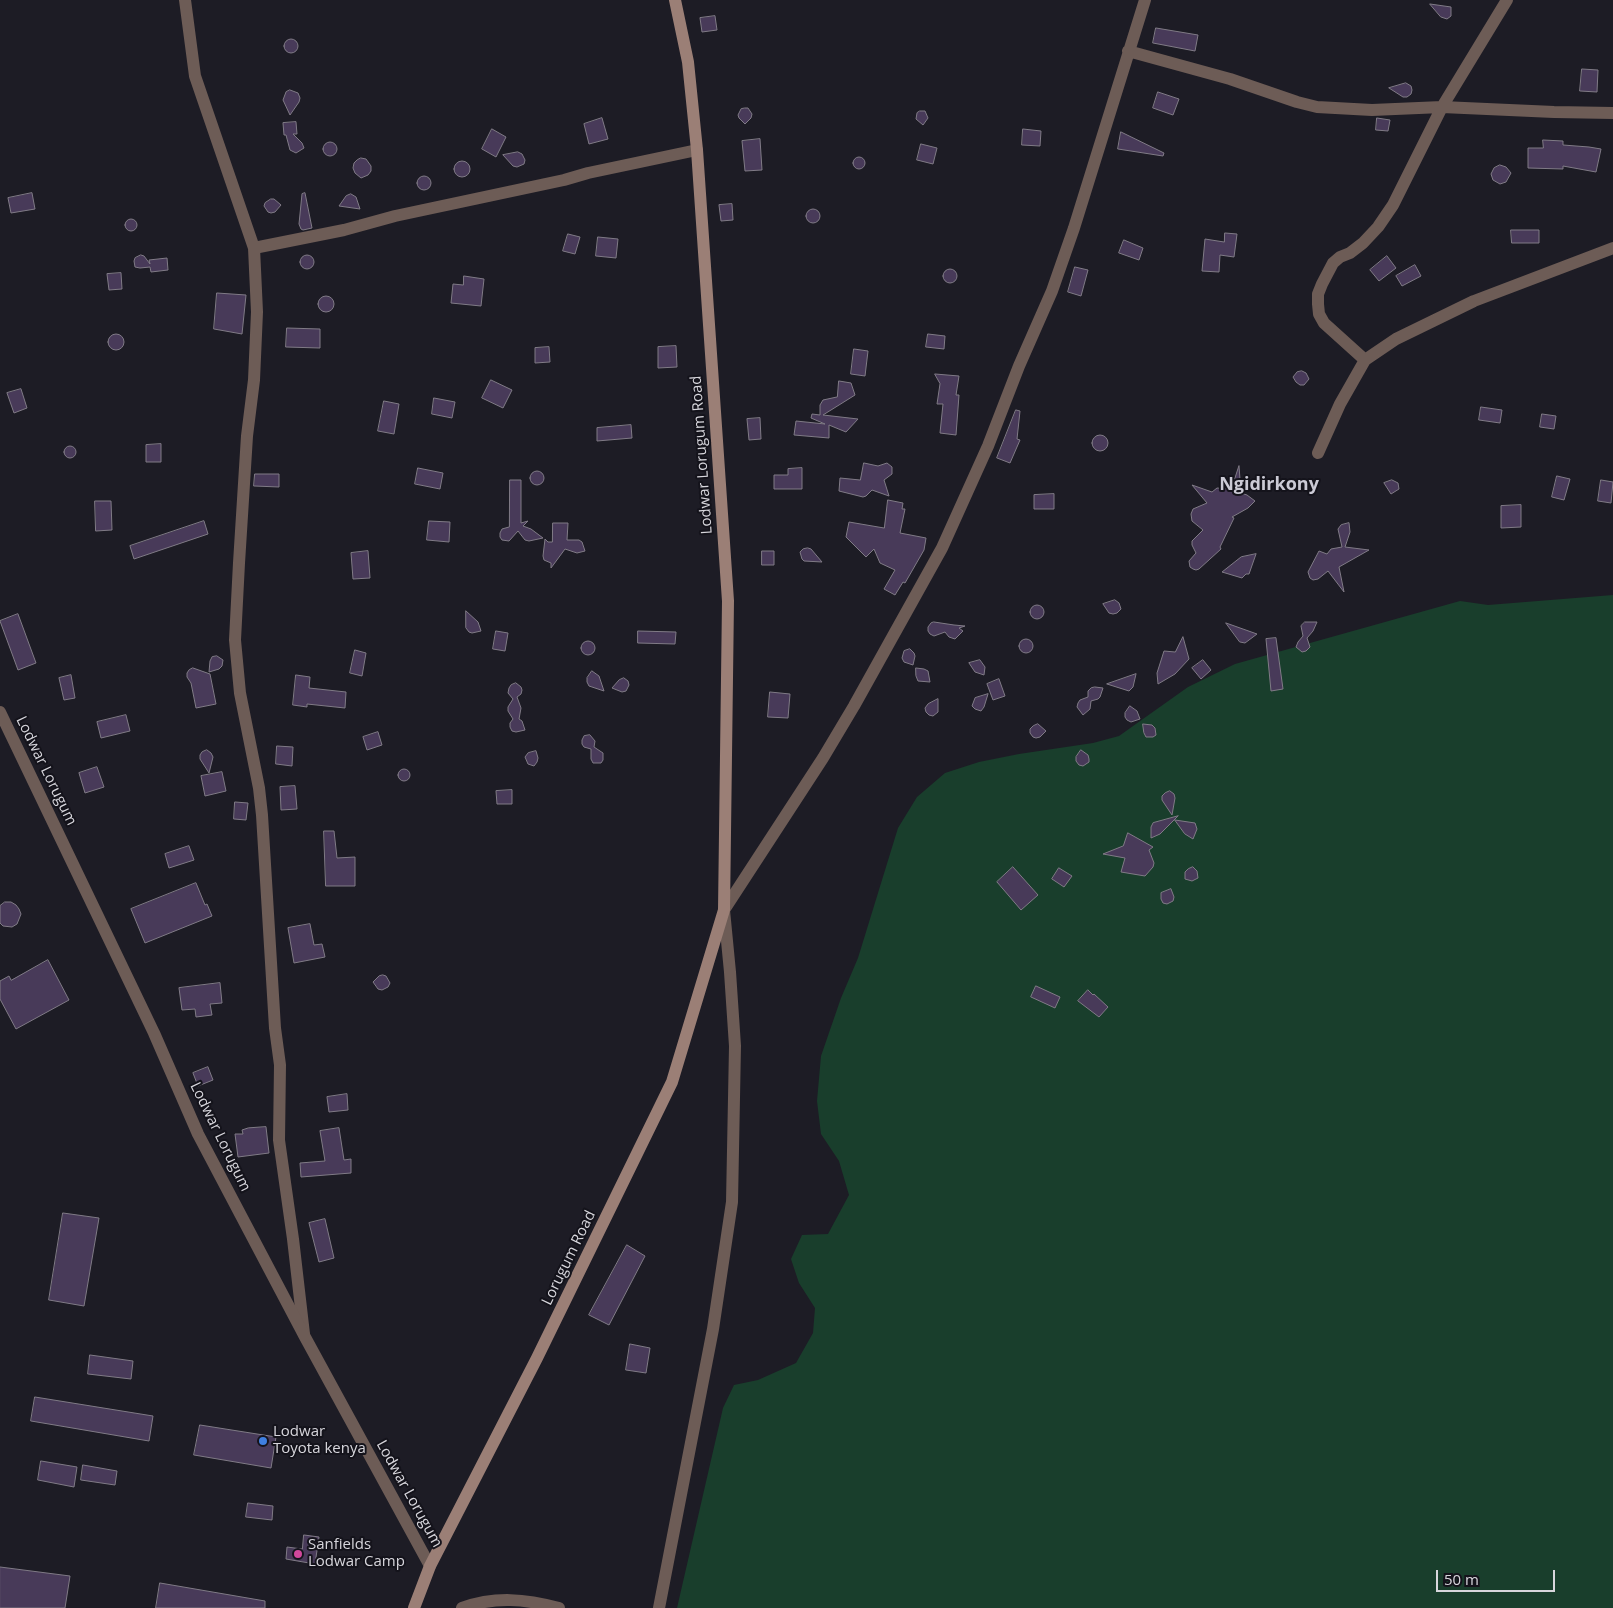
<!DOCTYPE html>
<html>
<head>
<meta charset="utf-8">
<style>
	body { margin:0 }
	#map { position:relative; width:1613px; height:1608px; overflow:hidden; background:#1d1c25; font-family:"Open Sans",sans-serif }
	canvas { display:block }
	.scale { position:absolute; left:1436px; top:1570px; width:119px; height:22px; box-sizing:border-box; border:2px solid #d7d6dc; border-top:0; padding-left:6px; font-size:15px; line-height:18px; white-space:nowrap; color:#d7d6dc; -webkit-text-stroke:4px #14131b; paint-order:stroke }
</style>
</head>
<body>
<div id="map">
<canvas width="1613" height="1608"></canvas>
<div class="scale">50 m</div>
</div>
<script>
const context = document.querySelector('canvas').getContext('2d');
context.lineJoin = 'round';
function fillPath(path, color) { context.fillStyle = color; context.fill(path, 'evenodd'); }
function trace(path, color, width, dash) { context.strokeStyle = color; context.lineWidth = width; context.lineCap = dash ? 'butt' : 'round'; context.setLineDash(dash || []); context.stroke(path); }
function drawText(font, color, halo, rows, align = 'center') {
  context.font = font + ' "Open Sans",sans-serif'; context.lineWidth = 4; context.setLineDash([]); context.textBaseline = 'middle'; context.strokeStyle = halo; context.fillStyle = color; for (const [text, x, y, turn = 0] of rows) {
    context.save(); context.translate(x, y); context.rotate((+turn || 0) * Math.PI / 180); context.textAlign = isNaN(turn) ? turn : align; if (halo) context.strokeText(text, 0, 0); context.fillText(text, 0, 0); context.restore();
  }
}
fillPath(new Path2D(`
	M1613 595V1608H677L723 1408 734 1385 758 1380 796 1363 813 1333 815 1308 799 1283 791 1259 802 1235 828 1234 849 1195 839 1161 821 1134 817 1101 821 1056 841 998 858 958 898 828 917 797 945 773 979 762 1019 754 1093 743 1119 736 1188 687 1235 664 1460 601 1488 605Z`), '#193e2c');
const building = new Path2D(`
	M1430 4 1451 7V16L1447 19 1441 17Z
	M715 16 717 30 702 32 700 18Z
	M1156 28 1198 35 1195 51 1153 43Z
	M284 46a7 7 0 1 1 14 0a7 7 0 1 1-14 0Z
	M1582 69 1598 70 1597 92 1580 91Z
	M1406 83 1411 86 1412 90 1411 94 1407 97H1403L1389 88Z
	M290 90 298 93 300 98 299 102 290 115 283 100 286 92Z
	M1158 92 1179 99 1173 115 1153 108Z
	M745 108H748L752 114 751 118 745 124 739 118 738 115 741 109Z
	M920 111H925L928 118 923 125 916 119 917 113Z
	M602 118 608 139 589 144 584 124Z
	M1377 118 1390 120 1388 131 1376 130Z
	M296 122 297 134H293L302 143 304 148 296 153 290 150 286 135H284L283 123Z
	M492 129 506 137 496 157 482 149Z
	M1023 129 1041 131 1040 146 1022 145Z
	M1121 132 1164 153 1163 156 1118 149Z
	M760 139 762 170 745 171 742 141Z
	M1543 140 1563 141V145L1589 147 1601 149 1596 172 1563 166V169L1528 168V148H1543Z
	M323 149a7 7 0 1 1 14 0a7 7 0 1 1-14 0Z
	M921 144 937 148 933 164 917 160Z
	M518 152 522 154 525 160 524 164 517 167 513 166 503 155Z
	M853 163a6 6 0 1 1 12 0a6 6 0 1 1-12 0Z
	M361 158 366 159 371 166V171L368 175 361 178 355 173 353 168 354 163 357 160Z
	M454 169a8 8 0 1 1 16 0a8 8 0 1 1-16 0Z
	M1500 165 1506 167 1511 173 1506 182 1500 184 1493 180 1491 174 1494 168Z
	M417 183a7 7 0 1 1 14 0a7 7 0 1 1-14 0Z
	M32 193 35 209 11 213 8 198Z
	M305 193 312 228 303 230 301 229 299 224 302 194Z
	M351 194 356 197 360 209 339 206 346 196Z
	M271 199H274L281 205 275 212 271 213 268 212 264 206 265 203Z
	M732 204 733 220 721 221 719 205Z
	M806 216a7 7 0 1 1 14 0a7 7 0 1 1-14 0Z
	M125 225a6 6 0 1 1 12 0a6 6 0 1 1-12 0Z
	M1511 230H1539V243H1512Z
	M1225 233 1237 234 1234 257 1220 255 1219 272 1202 271 1205 239 1224 242Z
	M568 234 580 237 575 254 563 251Z
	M598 237 618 239 616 258 596 256Z
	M1124 240 1143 248 1139 260 1119 253Z
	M300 262a7 7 0 1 1 14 0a7 7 0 1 1-14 0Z
	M141 255 144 256 150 264 149 260 167 258 168 270 151 272 150 267 140 268 135 267 134 261 135 258Z
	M1387 256 1396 268 1379 281 1370 270Z
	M1415 265 1421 276 1402 286 1396 276Z
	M1075 267 1088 270 1081 296 1068 292Z
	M943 276a7 7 0 1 1 14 0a7 7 0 1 1-14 0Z
	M121 273 122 289 109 290 107 274Z
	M464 276 484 279 481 306 451 303 453 284 463 285Z
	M217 293 246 295 242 334 214 329Z
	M318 304a8 8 0 1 1 16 0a8 8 0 1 1-16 0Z
	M287 328 320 329V348L286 347Z
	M928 334 945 336 944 349 926 347Z
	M108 342a8 8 0 1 1 16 0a8 8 0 1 1-16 0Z
	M676 346 677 367 658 368V347Z
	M549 347 550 362 535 363V348Z
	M854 349 868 351 865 376 851 374Z
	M1302 371 1306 373 1309 379 1304 385H1300L1296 382 1293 377 1297 372Z
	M935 374 959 376 956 395H959L956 435 940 433 943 404H937L940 384Z
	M491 380 512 390 503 408 482 398Z
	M839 381 851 383 855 395 823 415 858 419 846 432 829 425V438L794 435 796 421 825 424 811 418 812 414 820 415V405L823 400 837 397Z
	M21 389 27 408 14 413 7 393Z
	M434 398 455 402 452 418 432 414Z
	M384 401 399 404 394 434 378 431Z
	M1481 407 1502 410 1500 423 1479 420Z
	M1016 410 1020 411 1017 439 1020 440 1010 463 997 458Z
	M1542 414 1556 416 1554 429 1540 427Z
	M760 418 761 439 749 440 747 419Z
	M631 425 632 438 597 441V428Z
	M1092 443a8 8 0 1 1 16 0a8 8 0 1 1-16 0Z
	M161 444V462H146V445Z
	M64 452a6 6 0 1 1 12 0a6 6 0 1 1-12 0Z
	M864 463 878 466 887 463 892 467V474L884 480 889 496 872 490 866 496 863 497 839 491 840 478 860 480Z
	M1239 466 1241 493 1247 495 1255 501 1248 508 1232 517 1234 518 1220 547 1221 549 1199 569 1196 570 1193 569 1190 567 1189 561 1196 553 1192 545V541L1203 530 1192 521 1191 514 1193 509 1207 503 1192 485 1212 492 1217 488 1231 489Z
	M418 468 443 473 440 489 415 484Z
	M802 468V489H774V475H788V469Z
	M530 478a7 7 0 1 1 14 0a7 7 0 1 1-14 0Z
	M255 474H279V487L254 486Z
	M1557 476 1570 479 1564 500 1552 497Z
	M510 480H521V523L528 521 523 526 531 529 543 538 529 541 525 540 518 531 509 541 502 540 500 537V533L502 529 509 527Z
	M1392 480 1398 483 1399 489 1391 494 1384 483Z
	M1601 480 1613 482 1611 503 1598 501Z
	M1054 494V509H1034V495Z
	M888 500 903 503 902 509H905L900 533 926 538 924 550 905 583 903 582 895 595 884 589 895 570 880 563 874 549 866 557 846 537 849 522 884 528Z
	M95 501H111L112 530 96 531Z
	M1521 505V527L1501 528V506Z
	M204 521 208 534 134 559 130 546Z
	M429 521 450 522 449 542 427 540Z
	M553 523H568L567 540H579L582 542 585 551 577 553 565 549 551 568V563L544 560 543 556 545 539 548 542H552Z
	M1349 523 1350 532 1345 547 1369 550 1339 567 1344 592 1328 571 1318 579 1313 580 1310 578 1308 572 1319 551 1327 554 1331 549 1342 547 1338 529 1341 525Z
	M808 548 811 549 822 562 804 561 802 559 800 552 803 549Z
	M368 551 370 578 353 579 351 553Z
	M762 551H774V565H762Z
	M1256 554 1249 574H1246L1242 578 1222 572 1241 557Z
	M1115 600 1119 603 1121 609 1117 613 1113 614 1109 613 1103 604Z
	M1030 612a7 7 0 1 1 14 0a7 7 0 1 1-14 0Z
	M466 611 478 622 481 631 472 633 469 632 466 628Z
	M18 614 36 663 18 670 0 621Z
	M934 622 954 625 965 626 959 628 963 631 955 639 949 637 945 632 934 636 930 634 928 631V627L931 623Z
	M1305 622H1317L1313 631 1307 638 1310 647 1306 651 1302 652 1296 647 1298 642 1303 636 1301 626Z
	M1226 623 1257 634 1245 643 1240 642Z
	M496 631 508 633 505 651 493 649Z
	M638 631 676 632 675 644 638 643Z
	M1183 637 1189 659 1175 674 1158 684 1157 673 1164 651 1175 652Z
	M1276 638 1283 689 1271 691 1266 639Z
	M1019 646a7 7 0 1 1 14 0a7 7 0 1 1-14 0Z
	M581 648a7 7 0 1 1 14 0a7 7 0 1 1-14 0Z
	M910 649 914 653 915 656 913 665 904 662 902 658 904 651Z
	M355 650 366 653 362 676 350 673Z
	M217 656 223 660 222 666 219 669 209 672 210 661 212 657Z
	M980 660 985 667 984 675 975 672 969 663Z
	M1203 660 1211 670 1201 679 1192 668Z
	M193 668 210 674 216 704 196 708 191 683 187 677V673L189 670Z
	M916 668 924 669 928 671 930 682 918 681 916 676Z
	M592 671 599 676 604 691 589 686 587 682V678Z
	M1136 674 1133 687 1129 691 1107 684Z
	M71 675 75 698 64 700 59 678Z
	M296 675 310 677 309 688 346 692 345 708 307 704V707L293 705Z
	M624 678 628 681 629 685 626 691 622 692 612 688 619 680Z
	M999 679 1005 696 993 700 987 684Z
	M516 683 521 687 522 690 521 694 517 697 521 708 519 719 522 721 525 730 516 732 512 731 510 727V723L513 719 508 711V707L513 699 508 693 509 688 511 685Z
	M1095 687 1103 688 1100 697 1098 699 1091 701 1090 709 1083 715 1077 707 1078 703 1080 700 1088 697V691L1091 688Z
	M770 692 790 694 788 718 768 717Z
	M988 694 984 707 981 711 975 709 972 706 975 698Z
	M938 699V712L933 716 929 715 926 712 925 708 928 704Z
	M1130 706 1137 711 1140 719 1131 722 1127 720 1125 717V713Z
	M126 715 130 731 101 738 97 722Z
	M1038 724 1046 731 1040 737 1036 738 1033 737 1030 733V729L1033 726Z
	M1143 724 1152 725 1155 728 1156 735 1153 737H1146L1144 733Z
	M378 732 382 745 367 750 363 737Z
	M590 735 595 741 594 747 603 753V760L601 763H593L591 759V749L584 747 582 744V740L584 736Z
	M277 746 293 747 292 766 276 764Z
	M207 750 211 753 213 757 209 773 200 759V755L202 752Z
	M1081 750 1088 755 1089 759V762L1083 766 1079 765 1076 761V757Z
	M536 751 538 758 537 762 534 766 528 764 525 757 528 753Z
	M97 767 104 787 85 793 79 773Z
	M398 775a6 6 0 1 1 12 0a6 6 0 1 1-12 0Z
	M222 772 226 791 205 796 201 776Z
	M295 786 297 809 281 810 280 787Z
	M512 790V804H497L496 791Z
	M1170 791 1174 794 1175 798 1172 815 1162 800V796L1165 793Z
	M235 802 248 803 246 820 234 819Z
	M1178 816 1160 834 1151 838V827L1153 823Z
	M1175 820 1195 823 1197 829 1193 839 1185 834Z
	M324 831H334L337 858 355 857V886H326Z
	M1128 833 1153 847 1149 850 1154 863 1153 867 1145 876 1121 872 1125 858 1103 854 1123 846Z
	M189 846 194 860 169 868 165 854Z
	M1013 867 1038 895 1021 910 997 882Z
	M1193 867 1197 871 1198 878 1192 881 1185 879V872L1188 869Z
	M1059 868 1072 876 1064 887 1052 879Z
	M196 883 205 905 207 904 212 916 145 943 131 909Z
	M1171 889 1174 897 1173 901 1167 904 1163 903 1161 899V893Z
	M5 902H11L16 905 19 909 21 914 17 924 12 927 3 926 0 923V906Z
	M310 924 314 945 322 944 325 957 294 963 288 928Z
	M48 960 69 1000 16 1029 0 999V981L9 976 11 980Z
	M383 975 386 976 390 983 388 987 382 990 378 989 373 982 379 976Z
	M220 983 222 1003 210 1004 212 1015 196 1017 195 1009 182 1010 179 988Z
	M1036 986 1060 997 1055 1008 1031 997Z
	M1088 990 1093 995 1094 994 1108 1007 1099 1017 1078 1001Z
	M208 1067 213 1080 198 1086 193 1073Z
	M347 1094 348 1110 329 1112 327 1097Z
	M266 1127 269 1153 238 1157 235 1134H243L242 1130 248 1128Z
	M339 1128 344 1160 351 1159V1173L301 1177 300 1163 325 1161 320 1131Z
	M63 1213 99 1218 84 1306 49 1300Z
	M325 1219 334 1258 319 1262 309 1223Z
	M627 1245 645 1256 609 1325 589 1315Z
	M630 1344 650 1348 646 1373 626 1370Z
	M90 1355 133 1361 131 1379 88 1374Z
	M35 1397 153 1416 149 1441 31 1421Z
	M200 1425 276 1437 271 1468 194 1455Z
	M41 1461 77 1467 74 1487 38 1480Z
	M83 1465 117 1471 115 1485 81 1480Z
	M248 1503 273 1506 272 1520 246 1517Z
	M304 1535 319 1537 315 1564 286 1559 287 1547 302 1549Z
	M0 1567 70 1576 65 1608H0Z
	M160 1583 265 1601V1608H156Z`);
fillPath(building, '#483a59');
trace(building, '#807b86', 1);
trace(new Path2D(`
	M185 0 195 76 254 248 257 312 254 380 247 436 239 563 235 640 240 693 259 788 262 815 275 1028 280 1065 279 1140 293 1239 304 1334
	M1128 51 1230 79 1297 102 1317 107 1372 110 1442 107 1554 112 1613 113
	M254 248 344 230 395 216 564 180 588 173 697 150
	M1365 360 1324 323 1319 314 1318 304V294L1322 284 1333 263 1340 257 1350 253 1363 243 1378 227 1393 205 1442 107 1507 0
	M1318 453 1340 404 1365 360 1396 339 1474 301 1613 248
	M462 1608C495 1596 526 1599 559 1608
	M659 1608 713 1329 732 1202 735 1046 730 972 724 910 823 758 854 706 942 548 988 446 1019 366 1052 291 1074 228 1145 0`), '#6d5c56', 12);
trace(new Path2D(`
	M0 712 154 1033 198 1134 305 1337 430 1566`), '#6d5c56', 12);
trace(new Path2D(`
	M414 1608 430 1566 537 1358 672 1082 724 910 728 601 697 150 688 62 675 0`), '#9b7f76', 12);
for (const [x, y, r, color] of [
	[263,1441,5,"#3f7fe0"],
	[298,1554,5,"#d1479c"]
]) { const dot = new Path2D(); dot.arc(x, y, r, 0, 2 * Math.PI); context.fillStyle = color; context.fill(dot); trace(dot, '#14131b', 2); }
drawText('15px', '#d7d6dc', '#14131b', [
	["Lodwar Lorugum Road",702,455,-94],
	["Lodwar Lorugum",46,771,64],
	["Lodwar Lorugum",220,1137,64],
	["Lorugum Road",569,1258,-64],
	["Lodwar Lorugum",409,1494,61]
]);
drawText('15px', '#d7d6dc', '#14131b', [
	["Lodwar",273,1432],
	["Toyota kenya",273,1449],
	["Sanfields",308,1545],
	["Lodwar Camp",308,1562]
], 'left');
drawText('bold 18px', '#cbcad5', '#14131b', [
	["Ngidirkony",1269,485]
]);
</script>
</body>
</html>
